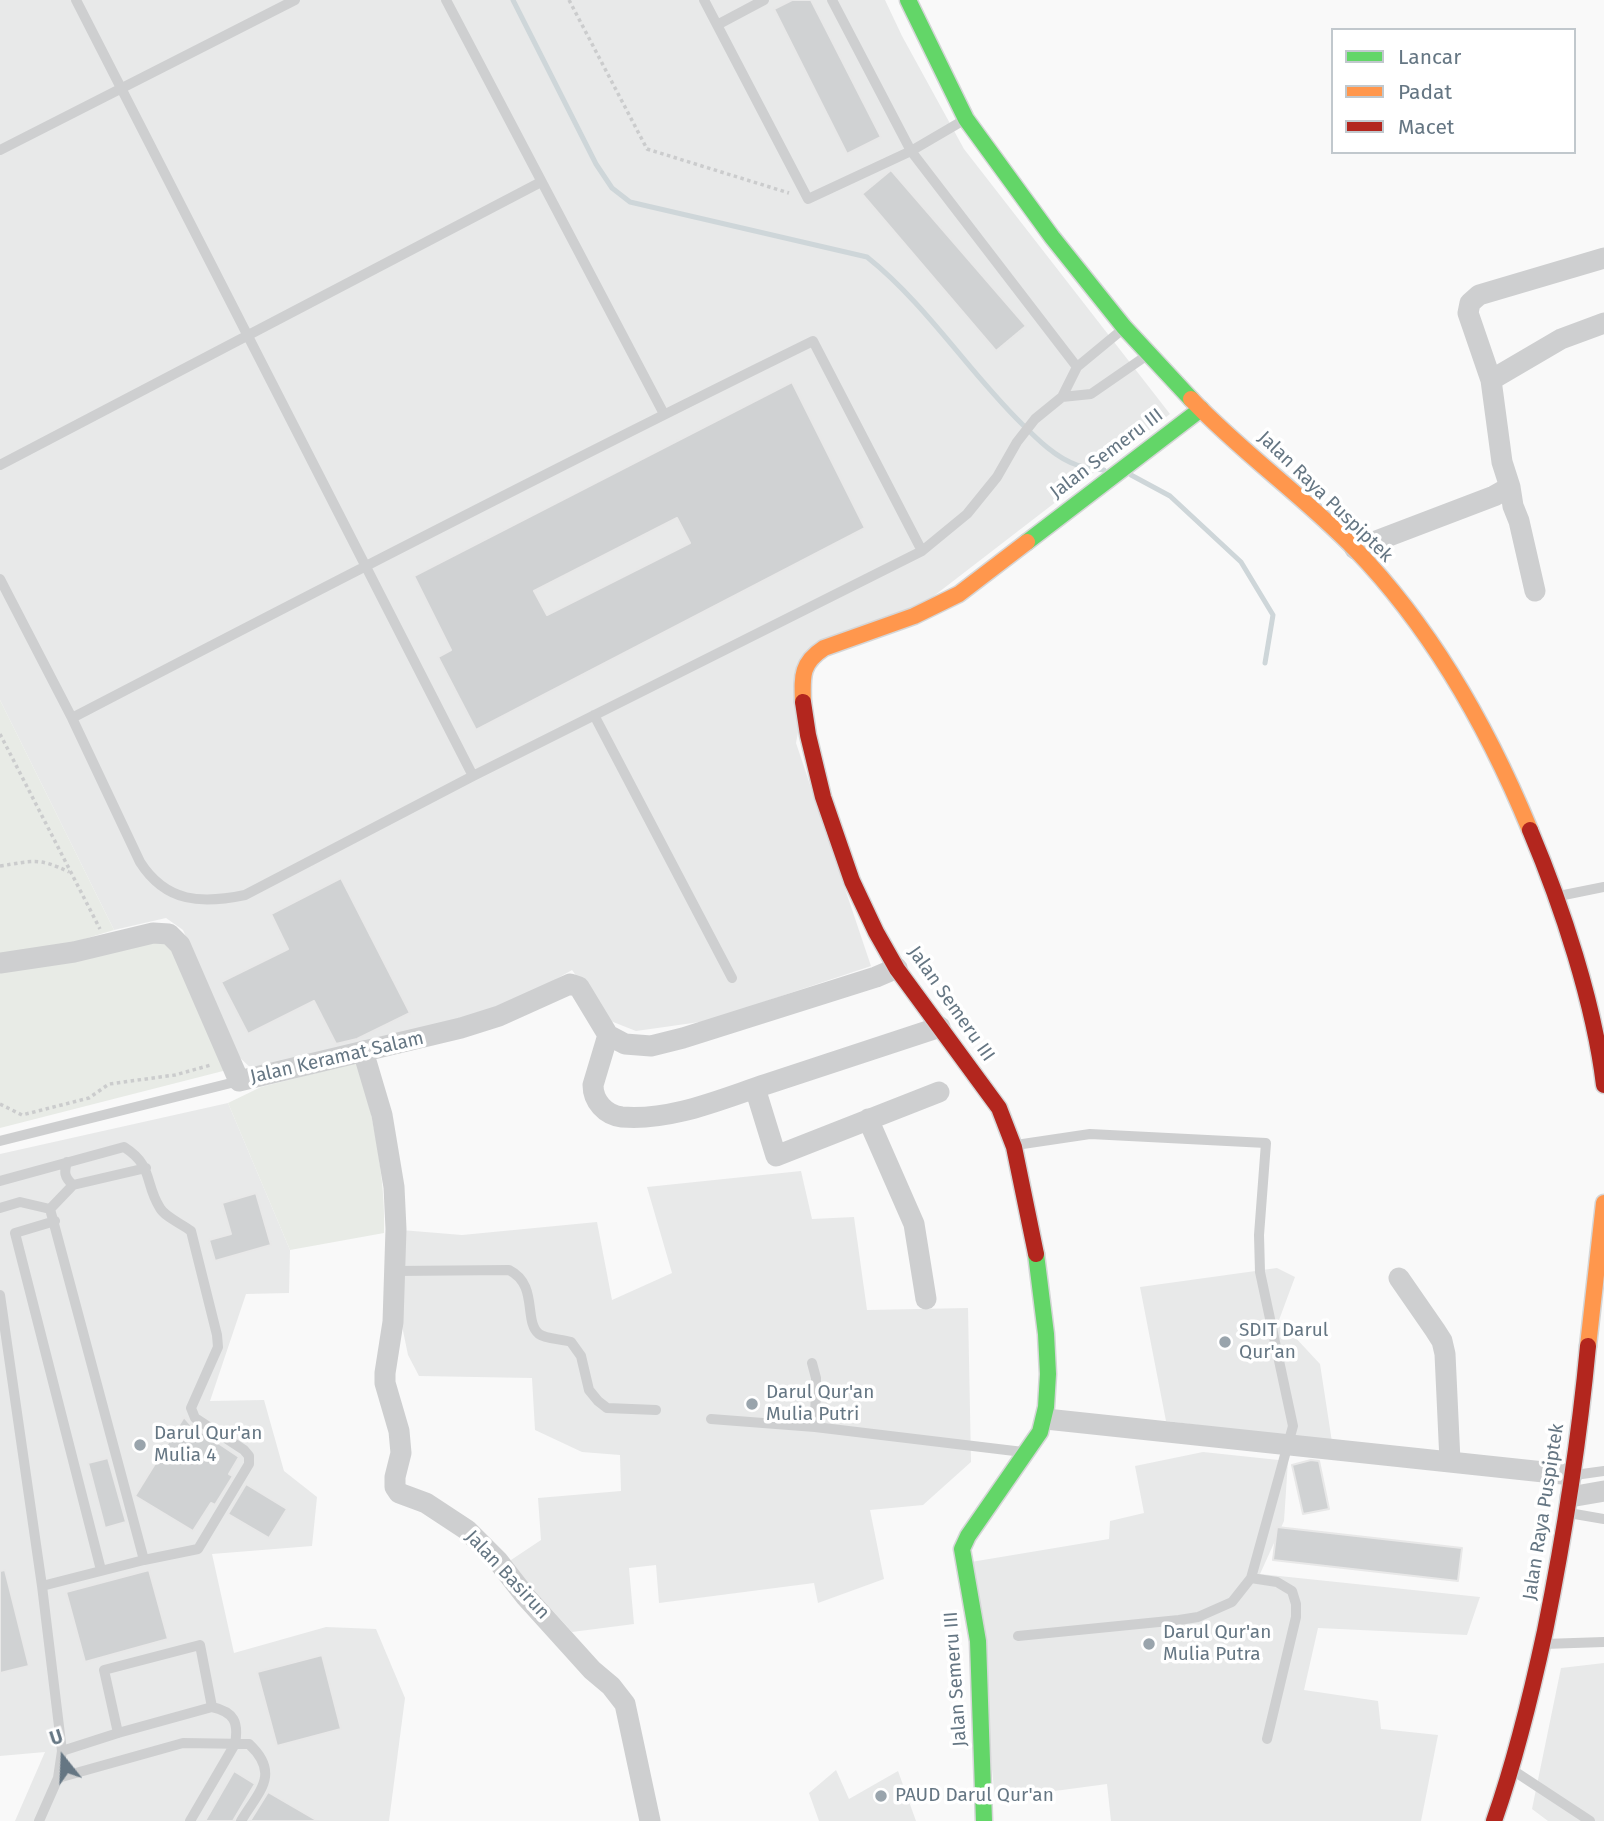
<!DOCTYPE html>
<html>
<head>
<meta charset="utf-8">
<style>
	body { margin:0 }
	#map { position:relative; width:1604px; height:1821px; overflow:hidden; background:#f9f9f9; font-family:"Fira Sans",sans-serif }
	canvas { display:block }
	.legend { position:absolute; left:1331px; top:28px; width:245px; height:126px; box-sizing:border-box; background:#fff; border:2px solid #c1c8cd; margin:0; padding:9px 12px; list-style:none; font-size:21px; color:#657683 }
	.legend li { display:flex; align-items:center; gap:14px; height:35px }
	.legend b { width:35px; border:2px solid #c1c8cd }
	.north { position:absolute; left:28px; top:1723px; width:70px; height:70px; -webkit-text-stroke:5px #fff; paint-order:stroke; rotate:342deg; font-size:19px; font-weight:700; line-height:28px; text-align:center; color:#657683 }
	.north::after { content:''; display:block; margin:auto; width:24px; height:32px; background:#657683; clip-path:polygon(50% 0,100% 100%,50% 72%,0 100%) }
</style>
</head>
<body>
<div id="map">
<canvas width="1604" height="1821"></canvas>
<ul class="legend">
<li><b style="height:9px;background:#63d668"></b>Lancar</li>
<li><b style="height:9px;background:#ff974d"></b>Padat</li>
<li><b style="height:9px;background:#b3261e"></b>Macet</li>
</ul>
<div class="north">U</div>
</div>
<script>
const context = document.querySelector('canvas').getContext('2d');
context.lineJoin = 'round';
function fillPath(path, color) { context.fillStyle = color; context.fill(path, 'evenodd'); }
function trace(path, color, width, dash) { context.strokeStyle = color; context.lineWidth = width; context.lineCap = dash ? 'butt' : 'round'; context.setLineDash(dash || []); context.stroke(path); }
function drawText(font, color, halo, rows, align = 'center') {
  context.font = font + ' "Fira Sans",sans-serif'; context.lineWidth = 7; context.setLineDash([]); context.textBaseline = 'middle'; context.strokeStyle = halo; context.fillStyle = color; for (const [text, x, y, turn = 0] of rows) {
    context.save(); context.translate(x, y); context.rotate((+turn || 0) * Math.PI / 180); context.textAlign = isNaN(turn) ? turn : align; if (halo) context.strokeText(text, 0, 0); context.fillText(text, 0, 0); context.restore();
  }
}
fillPath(new Path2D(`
	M0 0H885L902 36 964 149 1170 414 926 602 813 651 796 743 871 966 707 1021 636 1031 608 1020 572 970 492 1016 254 1071 237 1055 183 930 166 918 114 930 0 700Z
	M228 1103 290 1250 289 1293 246 1294 210 1401 264 1400 284 1471 317 1497 312 1546 212 1554 234 1653 326 1627 376 1629 405 1698 389 1821H15L45 1752 0 1756V1154Z
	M801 1171 812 1219 854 1217 867 1310 968 1308 971 1462 923 1505 870 1510 884 1579 818 1603 814 1583 659 1603 656 1565 629 1568 634 1624 572 1632 508 1562 541 1540 538 1498 621 1491 620 1455 582 1452 535 1430 532 1378 419 1376 408 1355 401 1321V1230L462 1235 597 1222 612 1300 672 1273 647 1187Z
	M1277 1268 1295 1277 1279 1320 1320 1364 1332 1442 1166 1421 1140 1287Z
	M1203 1452 1288 1461 1284 1521 1260 1574 1480 1597 1467 1635 1318 1628 1304 1690 1378 1701 1381 1729 1438 1735 1421 1821H1111L1107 1784 995 1799 971 1562 1109 1539 1110 1521 1144 1513 1135 1466Z
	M1604 1663V1821H1548L1532 1809 1561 1668Z
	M836 1770 849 1799 898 1771 916 1821H819L809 1793Z`), '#e8e9e9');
fillPath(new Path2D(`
	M0 700 114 930 71 943 0 954Z
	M153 940 169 944 227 1070 0 1128V970Z
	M360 1062C372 1118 386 1175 384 1233L290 1250 228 1103 261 1087Z`), '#e8ebe6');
trace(new Path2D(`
	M513 0 596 164 612 188 630 202 867 257C926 304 968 371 1022 424 1037 439 1056 458 1077 465 1086 468 1096 469 1104 470
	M1131 475 1170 496 1241 562 1273 615 1265 663`), '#ced6d9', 5);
const building = new Path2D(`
	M792 0H811L881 137 847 154 774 9Z
	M891 170 1026 326 996 351 862 194Z
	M792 382 865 528 476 730 438 657 451 650 414 576ZM677 518 690 543 547 615 534 591Z
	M341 878 410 1013 357 1039 336 1044 314 1001 248 1034 221 982 288 949 271 914Z
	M256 1193 271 1245 215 1261 209 1240 231 1234 222 1203Z
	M184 1417 191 1425 239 1457 229 1474 233 1476 215 1505 211 1503 193 1531 135 1496Z
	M108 1458 126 1522 105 1528 88 1463Z
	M1311 1460 1319 1461 1329 1509 1303 1514 1292 1465Z
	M246 1484 287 1509 269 1538 228 1514Z
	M1277 1527 1462 1548 1458 1581 1273 1560Z
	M5 1570 29 1666 0 1673V1571Z
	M149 1570 168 1639 85 1662 66 1592Z
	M322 1655 341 1729 277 1746 257 1672Z
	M234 1771 255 1784 233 1821H205Z
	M268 1792 318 1821H250Z`);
fillPath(building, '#d0d2d3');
trace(building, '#e8e8e8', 2);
const fast = new Path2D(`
	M908 0 966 119 1052 237 1124 327 1191 399
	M1027 542 1201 409
	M984 1821 978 1641 962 1549 968 1536 1040 1432 1046 1407 1048 1374 1046 1334 1036 1254`);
const slow = new Path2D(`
	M1191 399C1242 453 1305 497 1356 550 1433 630 1488 728 1530 830
	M803 702C802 676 801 663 824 648L914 616 959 594 1027 542
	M1588 1346 1604 1203`);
const jam = new Path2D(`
	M803 702 808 735 823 797 852 881 876 932 897 969 999 1108 1014 1147 1036 1254
	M1530 830C1562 906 1594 1003 1604 1085
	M1494 1821C1516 1758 1531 1696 1545 1631 1564 1537 1579 1442 1588 1346`);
trace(fast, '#d5d6d7', 19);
trace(slow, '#d5d6d7', 19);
trace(jam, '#d5d6d7', 19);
trace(new Path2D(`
	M569 0 647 149 789 193
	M0 734 100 929
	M0 866C33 861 38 857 69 872
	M0 1104 22 1115 89 1098 109 1084 175 1075 211 1065`), '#cbcccd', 3.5, [3.5, 3.5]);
trace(new Path2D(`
	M76 0 473 776
	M446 0 664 414
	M704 0 808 199 911 151 964 120
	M832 0 911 151 1077 367
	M717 25 764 0
	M0 150 295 0
	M1123 329 1077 367 1062 397 1091 394 1146 356
	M0 465 541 182
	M0 579 72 718 140 862C166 903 202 904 245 895L473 776 922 551 967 514 997 477 1017 442 1035 419 1062 397
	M594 715 732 978
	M72 718C318 590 564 463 813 341L922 551
	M1559 896 1604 887
	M0 1141 239 1081
	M1016 1145 1090 1134 1266 1143 1259 1235 1260 1272 1293 1426 1251 1578 1232 1602 1198 1617 1179 1620 1018 1636
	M67 1162C64 1172 64 1177 73 1185
	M0 1181 124 1147C154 1166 144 1183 160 1208 165 1217 182 1224 191 1231L217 1335 218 1347 191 1408 195 1418 244 1450 249 1456V1464L198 1549 144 1560 42 1586
	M0 1208 20 1202 50 1209 73 1185 146 1168
	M50 1209 144 1560
	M55 1221 15 1233 101 1570
	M395 1271 509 1270C539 1285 523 1321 539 1334 545 1339 562 1339 571 1342L581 1356 589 1390 598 1401 607 1408 656 1410
	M0 1295 42 1586 62 1751 58 1778 39 1821
	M812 1363 816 1378 815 1427
	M711 1419 815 1427 1023 1452
	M1575 1475 1604 1471
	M1569 1513 1604 1519
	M1251 1578 1277 1582 1292 1591 1296 1604V1617L1267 1739
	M1544 1644 1604 1642
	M118 1733 104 1670 200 1645 212 1707
	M62 1751 118 1733 212 1707C234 1712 239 1722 235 1744L190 1821
	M1514 1771 1590 1821
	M58 1778 183 1743 249 1744C281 1774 259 1791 241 1821`), '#cecfd0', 10);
trace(new Path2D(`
	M1491 380 1561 339 1604 323
	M1510 487 1513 506 1519 521 1535 591
	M1355 549 1494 496 1510 487 1502 462 1491 380 1468 313 1470 303 1479 295 1604 258
	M0 963 74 952 153 933 169 934 180 945 239 1081 461 1028 499 1016 570 984 579 987 608 1035 625 1044 651 1046 683 1038 876 977 897 968
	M608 1035 593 1085C593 1101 605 1115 622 1117 672 1121 721 1099 767 1084 825 1065 883 1046 940 1027
	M363 1051 382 1115 394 1187 396 1229 393 1322 385 1373V1383L399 1431 401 1453 395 1477V1487L399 1493 426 1503 467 1530 498 1561 526 1597 592 1670 611 1686 625 1704 650 1821
	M755 1088 776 1156 939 1092
	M868 1119 914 1224 926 1299
	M1399 1278 1435 1330 1442 1341 1445 1354 1450 1461
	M1046 1419 1572 1475
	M1570 1497 1604 1491`), '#cecfd0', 21);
trace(fast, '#63d668', 16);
trace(slow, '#ff974d', 16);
trace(jam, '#b3261e', 16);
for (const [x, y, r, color] of [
	[1225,1342,7,"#99a4ac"],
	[752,1404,7,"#99a4ac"],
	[140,1445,7,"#99a4ac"],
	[1149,1644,7,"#99a4ac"],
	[881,1796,7,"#99a4ac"]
]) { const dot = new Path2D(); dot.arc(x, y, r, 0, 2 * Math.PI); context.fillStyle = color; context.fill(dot); trace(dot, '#fff', 2.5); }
drawText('19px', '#657683', '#fff', [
	["Jalan Semeru III",1107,454,-37],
	["Jalan Raya Puspiptek",1325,497,44],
	["Jalan Semeru III",951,1004,55],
	["Jalan Keramat Salam",337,1058,-13],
	["Jalan Raya Puspiptek",1544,1512,-81],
	["Jalan Basirun",507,1575,47],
	["Jalan Semeru III",956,1679,-94]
]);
drawText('19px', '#657683', '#fff', [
	["SDIT Darul",1239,1331],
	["Qur'an",1239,1353],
	["Darul Qur'an",766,1393],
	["Mulia Putri",766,1415],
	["Darul Qur'an",154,1434],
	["Mulia 4",154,1456],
	["Darul Qur'an",1163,1633],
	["Mulia Putra",1163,1655],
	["PAUD Darul Qur'an",895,1796]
], 'left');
</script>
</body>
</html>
